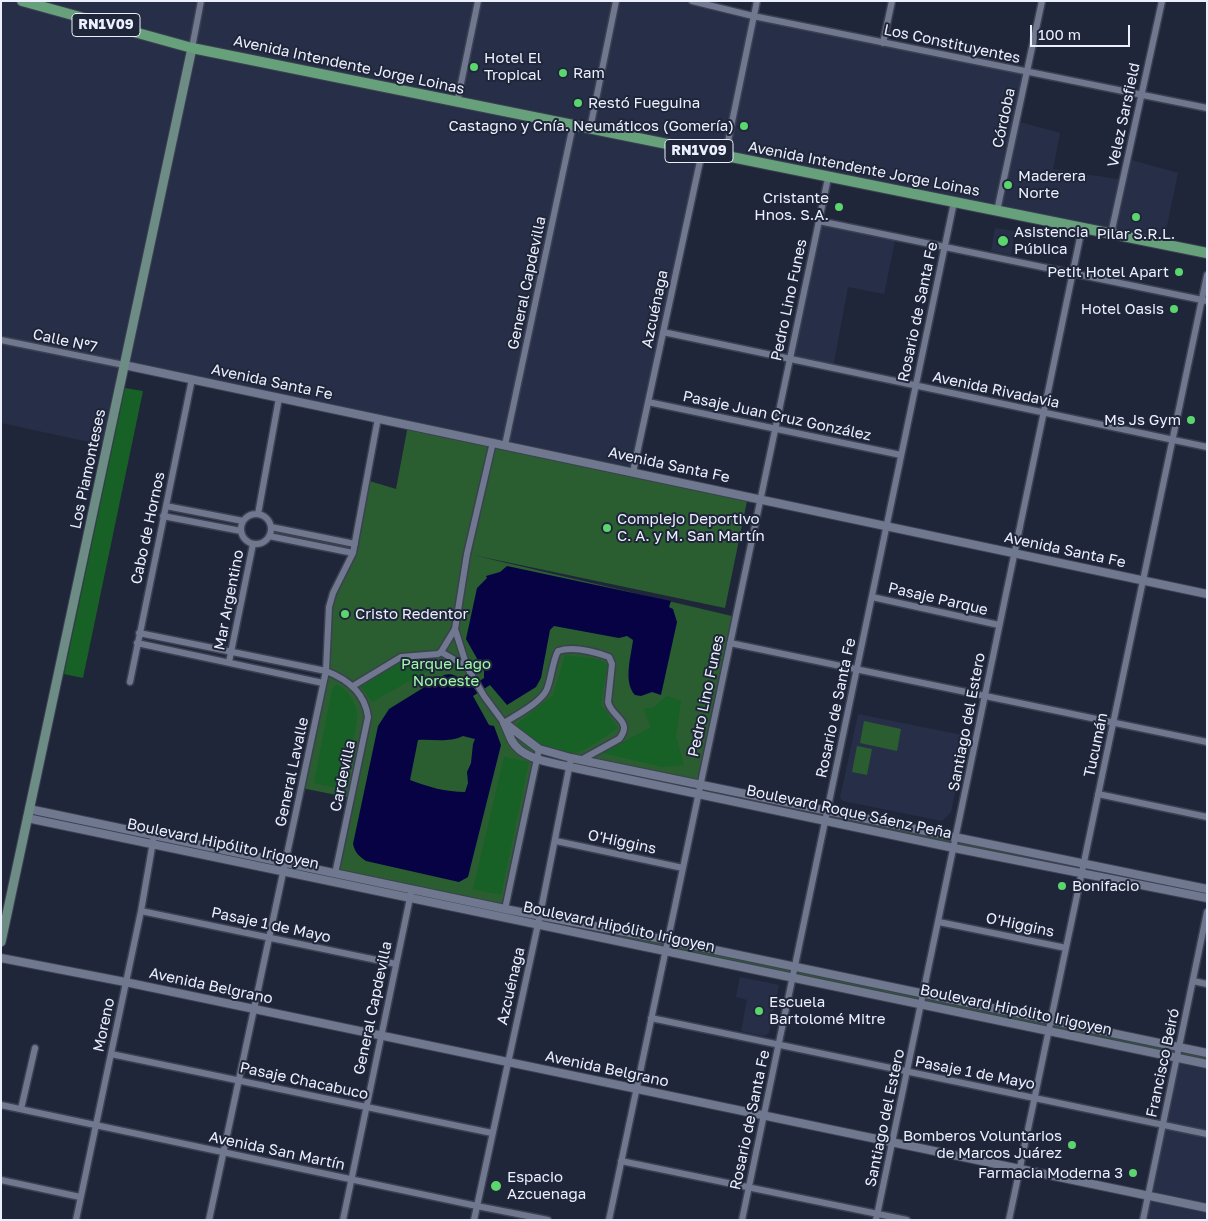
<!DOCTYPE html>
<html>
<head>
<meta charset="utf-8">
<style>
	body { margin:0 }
	#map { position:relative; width:1208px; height:1221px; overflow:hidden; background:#20263a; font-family:"Golos Text",sans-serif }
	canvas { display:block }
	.frame { position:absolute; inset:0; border:2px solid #ecf0fe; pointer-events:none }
	.scale { position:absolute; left:1030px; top:25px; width:100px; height:22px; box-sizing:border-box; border:2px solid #ecf0fe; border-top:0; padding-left:6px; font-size:15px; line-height:18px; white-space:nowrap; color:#ecf0fe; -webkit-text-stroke:4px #20263a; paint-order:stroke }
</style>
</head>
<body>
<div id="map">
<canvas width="1208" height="1221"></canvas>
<div class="frame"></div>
<div class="scale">100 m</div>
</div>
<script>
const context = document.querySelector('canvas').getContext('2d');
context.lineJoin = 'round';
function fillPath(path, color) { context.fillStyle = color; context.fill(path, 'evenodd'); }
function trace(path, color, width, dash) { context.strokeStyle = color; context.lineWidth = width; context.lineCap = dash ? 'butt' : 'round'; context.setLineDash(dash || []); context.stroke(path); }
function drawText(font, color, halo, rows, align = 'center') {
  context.font = font + ' "Golos Text",sans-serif'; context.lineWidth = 4; context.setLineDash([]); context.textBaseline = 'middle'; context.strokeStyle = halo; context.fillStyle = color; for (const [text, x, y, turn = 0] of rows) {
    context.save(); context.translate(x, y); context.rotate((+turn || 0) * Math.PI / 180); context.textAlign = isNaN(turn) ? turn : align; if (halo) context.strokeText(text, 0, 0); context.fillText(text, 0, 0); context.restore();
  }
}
fillPath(new Path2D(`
	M1 1H692L1027 73 1016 121 1060 133 1053 169 1123 180 1128 159 1178 173 1163 245 702 152 633 472 125 365 108 446 1 423Z
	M819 221 896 236 884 294 848 287 833 368 789 358Z
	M995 228 1015 231 1011 255 991 251Z
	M858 714 967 736 951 812 942 821 843 801 840 798Z
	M740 977 779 985 769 1033 764 1036 741 1031 747 1000 736 997Z
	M1177 1058 1207 1064V1220H1143Z`), '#272f48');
fillPath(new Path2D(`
	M408 425 493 442 467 554 471 555 494 447 747 501 725 608 473 555 736 617 701 784 539 749 506 908 1207 1053V1064L27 818 29 809 335 874 351 798 302 788 323 683 329 607 353 553 366 480 396 489Z
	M864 721 901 729 897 751 860 743Z
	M857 746 872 749 867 775 852 772Z
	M594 765 1207 892V896L593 769Z`), '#2a5e31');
fillPath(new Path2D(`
	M125 388 143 391 83 678 64 674Z
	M565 655 599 659 607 665 601 705 618 728C609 734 583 753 574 753 553 755 530 737 512 728L553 695Z
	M406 661 428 663 431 665 429 670 372 702 361 687 401 662Z
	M337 684C348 690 354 700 357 712 359 721 345 776 343 789L314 783 332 689Z
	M667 696 681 701 676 736 684 765 663 767 602 753 651 727 643 708H653Z
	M504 757 529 762 501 895 473 889Z`), '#176026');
fillPath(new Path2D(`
	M507 566 671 601 669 607 673 609 677 622 661 695 652 692 641 696 635 695C623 682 631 657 633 640L627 636 619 638 554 626 550 630 541 678 536 687 507 705 490 685 473 696 489 725 494 726 501 745 468 877 459 882 366 861C359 856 355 853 353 844L378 726 389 709 444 675C456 672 461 680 469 688L484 678V671L466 639 477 588 487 578 486 576 500 572ZM463 736 475 739 473 744 471 763 467 772 468 783 465 792C446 792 428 787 410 780L418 740C434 739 447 743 463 736Z`), '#060244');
const minor = new Path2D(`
	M692 1 753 16 1207 108
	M883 43 892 1
	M192 48 201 1
	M457 103 478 1
	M590 129 616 1
	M725 156 757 1
	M997 211 1042 1
	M819 221 1207 301
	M1111 234 1162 1
	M663 332 1207 447
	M1 340 124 365
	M648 402 901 455
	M505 445 573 125
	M633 472 702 152
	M166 506 243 521
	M258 514 279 398
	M241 529a15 15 0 1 1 30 0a15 15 0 1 1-30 0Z
	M163 516 241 531
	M271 527 355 544
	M269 536 353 553
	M872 597 999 625
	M455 629 467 667 484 696 504 723C516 715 542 702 547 689 552 676 552 663 558 651 573 646 595 652 609 657L612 664 608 702C611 717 634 721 619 739L581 760
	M139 633 326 671C347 679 365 693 368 717L335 874
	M137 643 323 683
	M730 643 1207 742
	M441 652 467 667
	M229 662 253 544
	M130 682 192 379
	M353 686 401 657 438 654 441 652 455 629 467 554 493 442
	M1098 794 1207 817
	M556 841 683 868
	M505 909 539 749
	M141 911 396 964
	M939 922 1066 948
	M1193 981 1207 984
	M651 1018 1207 1134
	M111 1054 492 1133
	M1 1105 477 1206 548 1220
	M21 1109 35 1048
	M621 1161 907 1220
	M1 1180 80 1197
	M76 1220 141 911 154 836
	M209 1220 326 671 329 607 333 593 353 553 378 418
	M343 1220 411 893
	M474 1220 540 915 571 758
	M609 1220 828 178
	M742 1220 954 202
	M876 1220 1082 228
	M1009 1220 1207 275
	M1143 1220 1207 912`);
const tertiary = new Path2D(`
	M124 365 1207 594
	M504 723C507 729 509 735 512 741 523 760 551 762 570 767L954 848 1207 898
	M506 724 539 749 571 758 1207 889
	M29 809 505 909 667 940 1207 1053
	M27 818 1207 1064
	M1 958 125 982 1207 1208`);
const secondary = new Path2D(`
	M1 942 192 48`);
const primary = new Path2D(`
	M22 1 192 48 1207 253`);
trace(minor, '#3c4051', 9);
trace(tertiary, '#3c4051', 10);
trace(secondary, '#3c4051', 11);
trace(primary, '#3c4051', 12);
trace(minor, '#70788f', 6);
trace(tertiary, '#70788f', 8);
trace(secondary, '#6c8c85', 9);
trace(primary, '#67a17b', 10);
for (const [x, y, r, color] of [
	[474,67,5,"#5bd56e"],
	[563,73,5,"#5bd56e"],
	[578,103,5,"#5bd56e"],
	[744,126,5,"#5bd56e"],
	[1008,185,5,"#5bd56e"],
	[839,207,5,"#5bd56e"],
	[1136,217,5,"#5bd56e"],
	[1003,241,6,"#5bd56e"],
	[1179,272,5,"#5bd56e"],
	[1174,309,5,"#5bd56e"],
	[1191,420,5,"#5bd56e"],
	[607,528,5,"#5bd56e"],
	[345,614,5,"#5bd56e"],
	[1062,886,5,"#5bd56e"],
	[759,1011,5,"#5bd56e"],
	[1072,1145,5,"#5bd56e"],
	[1133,1173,5,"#5bd56e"],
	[496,1186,6,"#5bd56e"]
]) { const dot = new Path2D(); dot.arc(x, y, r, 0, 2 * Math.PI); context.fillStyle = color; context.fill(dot); trace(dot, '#20263a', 2); }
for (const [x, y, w] of [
	[106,25,68],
	[699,151,68]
]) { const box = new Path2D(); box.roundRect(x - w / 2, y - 11.5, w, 23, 4); context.fillStyle = '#20263a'; context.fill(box); trace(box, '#ecf0fe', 1); }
drawText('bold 14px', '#ecf0fe', null, [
	["RN1V09",106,25],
	["RN1V09",699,151]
]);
drawText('15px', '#ecf0fe', '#20263a', [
	["Los Constituyentes",952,44,12],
	["Avenida Intendente Jorge Loinas",349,65,12],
	["Velez Sarsfield",1124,115,-78],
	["Córdoba",1004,118,-78],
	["Avenida Intendente Jorge Loinas",864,169,11],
	["General Capdevilla",527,283,-78],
	["Pedro Lino Funes",789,300,-78],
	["Azcuénaga",655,309,-78],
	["Rosario de Santa Fe",918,312,-78],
	["Calle Nº7",65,341,12],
	["Avenida Santa Fe",272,382,12],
	["Avenida Rivadavia",996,390,12],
	["Pasaje Juan Cruz González",777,416,12],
	["Avenida Santa Fe",669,465,12],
	["Los Piamonteses",88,469,-78],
	["Cabo de Hornos",148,528,-78],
	["Avenida Santa Fe",1065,550,12],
	["Pasaje Parque",938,599,13],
	["Mar Argentino",229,600,-79],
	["Pedro Lino Funes",706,696,-78],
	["Rosario de Santa Fe",836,708,-78],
	["Santiago del Estero",967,722,-79],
	["Tucumán",1096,745,-78],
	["General Lavalle",292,772,-78],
	["Cardevilla",343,776,-78],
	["Boulevard Roque Sáenz Peña",849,812,12],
	["O'Higgins",622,842,12],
	["Boulevard Hipólito Irigoyen",223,844,12],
	["Pasaje 1 de Mayo",271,925,12],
	["O'Higgins",1020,925,12],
	["Boulevard Hipólito Irigoyen",619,927,12],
	["Avenida Belgrano",211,986,12],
	["Azcuénaga",511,986,-77],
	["General Capdevilla",373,1008,-78],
	["Boulevard Hipólito Irigoyen",1016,1010,12],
	["Moreno",104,1025,-78],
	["Francisco Beiró",1163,1063,-78],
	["Avenida Belgrano",607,1069,12],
	["Pasaje 1 de Mayo",975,1073,11],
	["Pasaje Chacabuco",304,1081,12],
	["Santiago del Estero",885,1118,-78],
	["Rosario de Santa Fe",750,1120,-78],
	["Avenida San Martín",277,1151,12]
]);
drawText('15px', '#ecf0fe', '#20263a', [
	["Hotel El",484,58],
	["Tropical",484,75],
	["Ram",573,73],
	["Restó Fueguina",588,103],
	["Castagno y Cnía. Neumáticos (Gomería)",734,126,"right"],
	["Maderera",1018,176],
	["Norte",1018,193],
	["Cristante",829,198,"right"],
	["Hnos. S.A.",829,215,"right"],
	["Asistencia",1014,232],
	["Pública",1014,249],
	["Pilar S.R.L.",1136,234,"center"],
	["Petit Hotel Apart",1169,272,"right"],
	["Hotel Oasis",1164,309,"right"],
	["Ms Js Gym",1181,420,"right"],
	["Complejo Deportivo",617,519],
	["C. A. y M. San Martín",617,536],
	["Cristo Redentor",355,614],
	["Bonifacio",1072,886],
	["Escuela",769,1002],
	["Bartolomé Mitre",769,1019],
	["Bomberos Voluntarios",1062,1136,"right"],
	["de Marcos Juárez",1062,1153,"right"],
	["Farmacia Moderna 3",1123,1173,"right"],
	["Espacio",507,1177],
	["Azcuenaga",507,1194]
], 'left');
drawText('15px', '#9ffca8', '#20263a', [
	["Parque Lago",446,664],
	["Noroeste",446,681]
]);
</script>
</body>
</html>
